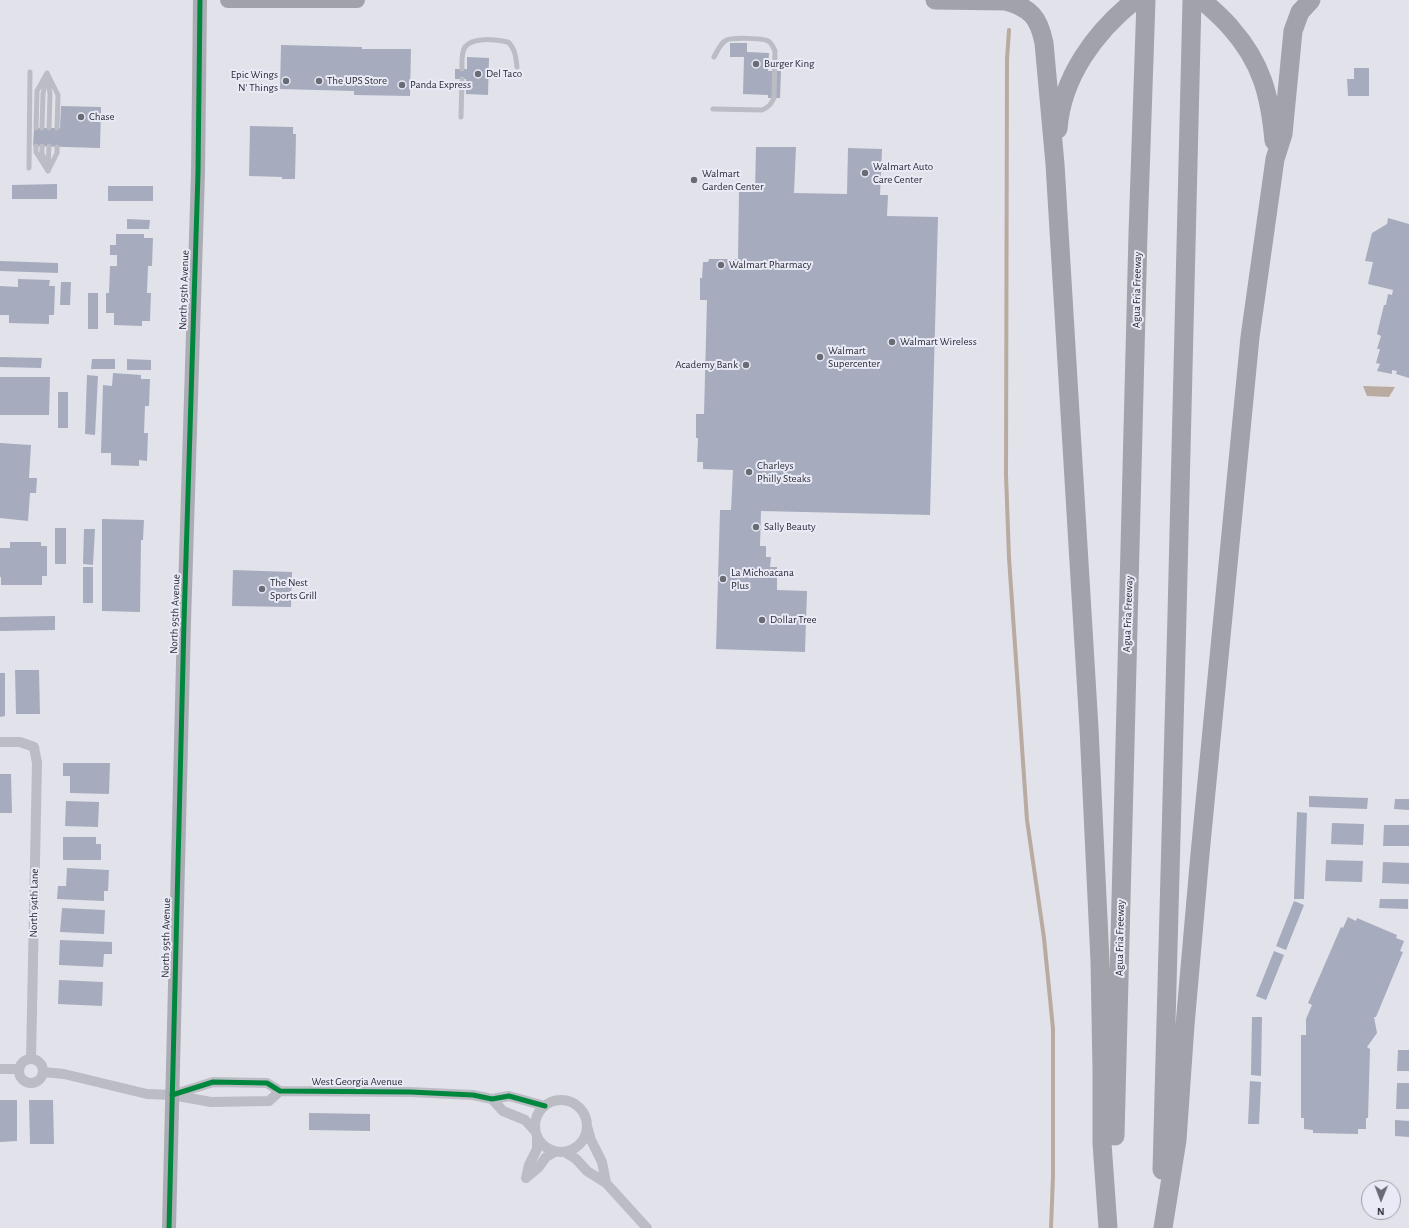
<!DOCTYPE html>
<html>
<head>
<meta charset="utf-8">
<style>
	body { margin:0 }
	#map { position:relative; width:1409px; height:1228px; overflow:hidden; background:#e2e2eb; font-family:"Alegreya Sans",sans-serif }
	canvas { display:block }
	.north { position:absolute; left:1361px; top:1180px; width:40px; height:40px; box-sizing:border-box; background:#eaeaf7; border:1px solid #9d9ea9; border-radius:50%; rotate:181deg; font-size:11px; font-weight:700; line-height:16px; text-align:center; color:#292c35 }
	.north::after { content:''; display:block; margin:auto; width:14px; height:18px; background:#6a6c75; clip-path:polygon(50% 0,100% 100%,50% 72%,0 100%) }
</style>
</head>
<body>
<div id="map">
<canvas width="1409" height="1228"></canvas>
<div class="north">N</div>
</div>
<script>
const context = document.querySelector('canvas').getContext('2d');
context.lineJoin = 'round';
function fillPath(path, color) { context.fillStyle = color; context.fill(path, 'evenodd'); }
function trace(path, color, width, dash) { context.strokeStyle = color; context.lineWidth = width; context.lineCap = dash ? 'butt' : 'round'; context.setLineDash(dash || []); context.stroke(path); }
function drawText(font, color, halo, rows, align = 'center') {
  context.font = font + ' "Alegreya Sans",sans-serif'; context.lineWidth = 4; context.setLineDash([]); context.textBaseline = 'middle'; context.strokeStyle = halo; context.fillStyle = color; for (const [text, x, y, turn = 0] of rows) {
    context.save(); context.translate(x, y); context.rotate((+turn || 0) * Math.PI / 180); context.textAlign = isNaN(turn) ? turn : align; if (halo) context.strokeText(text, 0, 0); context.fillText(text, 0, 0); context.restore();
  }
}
fillPath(new Path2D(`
	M1363 386 1395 387 1389 397 1367 396Z`), '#baaba0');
trace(new Path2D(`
	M1009 30 1007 59 1006 475 1009 558 1027 820 1044 938 1053 1029V1176L1051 1228`), '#baaba0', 4);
fillPath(new Path2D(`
	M730 43H747V52L769 53 768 71H781L780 98H768V95L743 94 744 57H730Z
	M281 45 362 47V49H411L410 96 354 95V91L280 89Z
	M467 57 489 58 488 95 466 94V79H455V69H467Z
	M1354 68H1369V96H1348L1347 79H1354Z
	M61 106 101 107 100 148 33 146 34 128H60Z
	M250 126 293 127V134H296L295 179H282V177L249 176Z
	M756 147H796L794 193 847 194 848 148 882 149 880 195H888L887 216 938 217 930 515 761 511 760 546H766V557H771L770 567H777V590L807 591 805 652 716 649 720 510H731L733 470 703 469V462H697L698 438H696V414H704L707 300H700V278H702L703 262H708L709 259H738L739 192H755Z
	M57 184V199H12V185Z
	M108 186H153V201H108Z
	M1388 218 1409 224V378L1396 374 1397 371 1392 370V374L1377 371 1380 364 1376 363 1380 349H1377L1381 336 1377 334 1384 305H1386L1388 294 1392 295 1393 290 1368 284 1373 262 1365 261 1372 233 1387 224Z
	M127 219 150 220 149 229H127Z
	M116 234H144V238H153L152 266H148L147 293H151L150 321H142V326L114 325V313H106V293H109L110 266H117V255H110V245H116Z
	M0 261 58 263V273L0 271Z
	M18 279 50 280 49 286H55L54 315H49V324L9 323V315H0V286L18 287Z
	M61 282H71L70 305H60Z
	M88 293H98V329H88Z
	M0 357 42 358 41 368 0 367Z
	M92 359H115V369H91Z
	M127 359 151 360V370H127Z
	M113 373 141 375V379H150L149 406H145L144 433H148L147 461 139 460V466L111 465V453H101L103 385 112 386Z
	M87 375 98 376 95 435 85 434Z
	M0 377H50L49 415H0Z
	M58 392H68V428H58Z
	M0 443 31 445 29 478H37L36 493H30L28 521 0 518Z
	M102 519 144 520 143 540H141L140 612 102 611Z
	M55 528H66V564H55Z
	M84 529H95L93 565 83 564Z
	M10 542H41V546H47V576H42V585H1V577H0V548H10Z
	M83 567H93V603H83Z
	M233 570 292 572 291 607 232 606Z
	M55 616V630L0 631V617Z
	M15 670H39L40 714H16Z
	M0 673H5V716L0 717Z
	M63 763H110L109 794 70 793V776H63Z
	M0 774H11L12 813H0Z
	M1309 796 1368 798 1367 809 1309 807Z
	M1395 799H1409V810L1394 809Z
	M66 801 99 802 98 827 65 826Z
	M1297 812 1307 813 1304 899H1294Z
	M1332 823 1364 824 1363 845 1331 844Z
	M1384 825H1409V846H1383Z
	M63 837H96V844H101V860H63Z
	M1326 860 1363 861 1362 882 1325 881Z
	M1383 862 1409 863V884L1382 883Z
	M67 868 109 870 108 891H104V901L57 899 58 886H66Z
	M1380 899H1408V909L1379 908Z
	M1294 901 1304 905 1286 950 1276 946Z
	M62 908 105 910 104 934 60 932Z
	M1348 917 1356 921 1357 918 1397 935 1396 938 1404 941 1400 951 1403 952 1376 1017H1374L1377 1033 1367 1047 1370 1049 1368 1118H1366V1129H1358V1134L1313 1133V1130L1304 1129V1118H1301V1035H1306V1019L1312 1005 1308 1003 1341 927 1343 928Z
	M60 940 112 942V954H104L103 967 59 965Z
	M1274 951 1284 955 1266 1000 1256 996Z
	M59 980 103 982 102 1006 58 1004Z
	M1252 1017H1262L1261 1076 1251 1075Z
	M1398 1050H1409V1071H1397Z
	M1250 1081 1261 1082 1259 1124H1248Z
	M1397 1083H1409V1109H1396Z
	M0 1100H17V1141L0 1142Z
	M29 1100H53L54 1144H30Z
	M309 1113 370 1114V1131L309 1130Z
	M1395 1120 1409 1121V1137L1395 1136Z`), '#a6acbd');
trace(new Path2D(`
	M462 69C462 62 461 53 465 47 473 36 496 40 508 42 515 48 516 58 517 67
	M47 73 58 95 57 128
	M48 80 50 94 49 128
	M713 109 762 110C769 107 771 104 774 98L775 51C773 47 772 43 768 41 763 38 729 37 725 41 720 44 717 52 714 57
	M461 117 462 79
	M36 128 37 91 47 73
	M42 128 43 94 46 78
	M36 146V152L48 171
	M42 146V153L46 164
	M29 168 30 72
	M48 168 49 146
	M48 171 57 153V147`), '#bbbcc4', 5);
trace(new Path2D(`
	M0 742H20L34 747 37 763 31 1059
	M19 1071a12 12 0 1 1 24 0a12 12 0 1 1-24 0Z
	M0 1069H18
	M43 1072 64 1074 147 1094 172 1095 211 1102 269 1101 280 1091
	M172 1095 213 1082 267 1083 280 1091 410 1092 473 1095 492 1099 509 1096 545 1106
	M492 1099 503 1111 525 1120 534 1130
	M535 1126a26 26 0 1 1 52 0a26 26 0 1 1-52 0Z
	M587 1126 591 1140 602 1162 606 1183
	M565 1152 576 1159 587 1171 606 1183 647 1228
	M526 1178 529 1165 537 1149V1138
	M526 1178 538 1168 546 1157 555 1152`), '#bbbcc4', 10);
trace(new Path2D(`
	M169 1228 184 622 198 173 200 0`), '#acacb5', 14);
trace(new Path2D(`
	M228 0H357`), '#a0a1a9', 16);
trace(new Path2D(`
	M935 0 1006 1C1031 8 1039 18 1044 43L1055 164 1089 728 1100 961 1102 1069V1143L1108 1228
	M1202 0C1212 9 1223 18 1231 28 1262 63 1270 96 1274 141
	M1058 129C1062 77 1095 32 1135 0
	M1115 1136 1138 234 1146 0
	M1162 1170 1177 615 1192 0
	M1163 1228 1177 1140 1185 1025 1200 854 1250 337 1275 159 1283 134 1293 31 1300 12 1311 0`), '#a1a2aa', 19);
trace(new Path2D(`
	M172 1095 213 1082 267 1083 280 1091 410 1092 473 1095 492 1099 509 1096 545 1106
	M169 1228 184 622 198 173 200 0`), '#00873e', 5);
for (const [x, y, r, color] of [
	[756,64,4,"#6a6c75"],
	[478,74,4,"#6a6c75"],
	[286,81,4,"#6a6c75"],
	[319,81,4,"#6a6c75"],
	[402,85,4,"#6a6c75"],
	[81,117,4,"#6a6c75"],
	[865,173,4,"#6a6c75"],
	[694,180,4,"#6a6c75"],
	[721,265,4,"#6a6c75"],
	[892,342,4,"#6a6c75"],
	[820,357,4,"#6a6c75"],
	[746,365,4,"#6a6c75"],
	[749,472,4,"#6a6c75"],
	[756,527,4,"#6a6c75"],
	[723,579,4,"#6a6c75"],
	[262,589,4,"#6a6c75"],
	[762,620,4,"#6a6c75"]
]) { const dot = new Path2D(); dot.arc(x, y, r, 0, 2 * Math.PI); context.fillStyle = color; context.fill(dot); trace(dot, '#eaeaf7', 1.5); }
drawText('11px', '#292c35', '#eaeaf7', [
	["Burger King",764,64],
	["Del Taco",486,74],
	["Epic Wings",278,75,"right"],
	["N' Things",278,88,"right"],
	["The UPS Store",327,81],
	["Panda Express",410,85],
	["Chase",89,117],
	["Walmart Auto",873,167],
	["Care Center",873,180],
	["Walmart",702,174],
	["Garden Center",702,187],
	["Walmart Pharmacy",729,265],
	["Walmart Wireless",900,342],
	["Walmart",828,351],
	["Supercenter",828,364],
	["Academy Bank",738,365,"right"],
	["Charleys",757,466],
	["Philly Steaks",757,479],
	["Sally Beauty",764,527],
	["La Michoacana",731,573],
	["Plus",731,586],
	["The Nest",270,583],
	["Sports Grill",270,596],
	["Dollar Tree",770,620]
], 'left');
drawText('11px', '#292c35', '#eaeaf7', [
	["North 95th Avenue",184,290,-88],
	["Agua Fria Freeway",1137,290,-89],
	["North 95th Avenue",175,614,-88],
	["Agua Fria Freeway",1128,614,-88],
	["North 94th Lane",34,903,-89],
	["North 95th Avenue",166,938,-89],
	["Agua Fria Freeway",1120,938,-89],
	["West Georgia Avenue",357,1082]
]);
</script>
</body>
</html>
